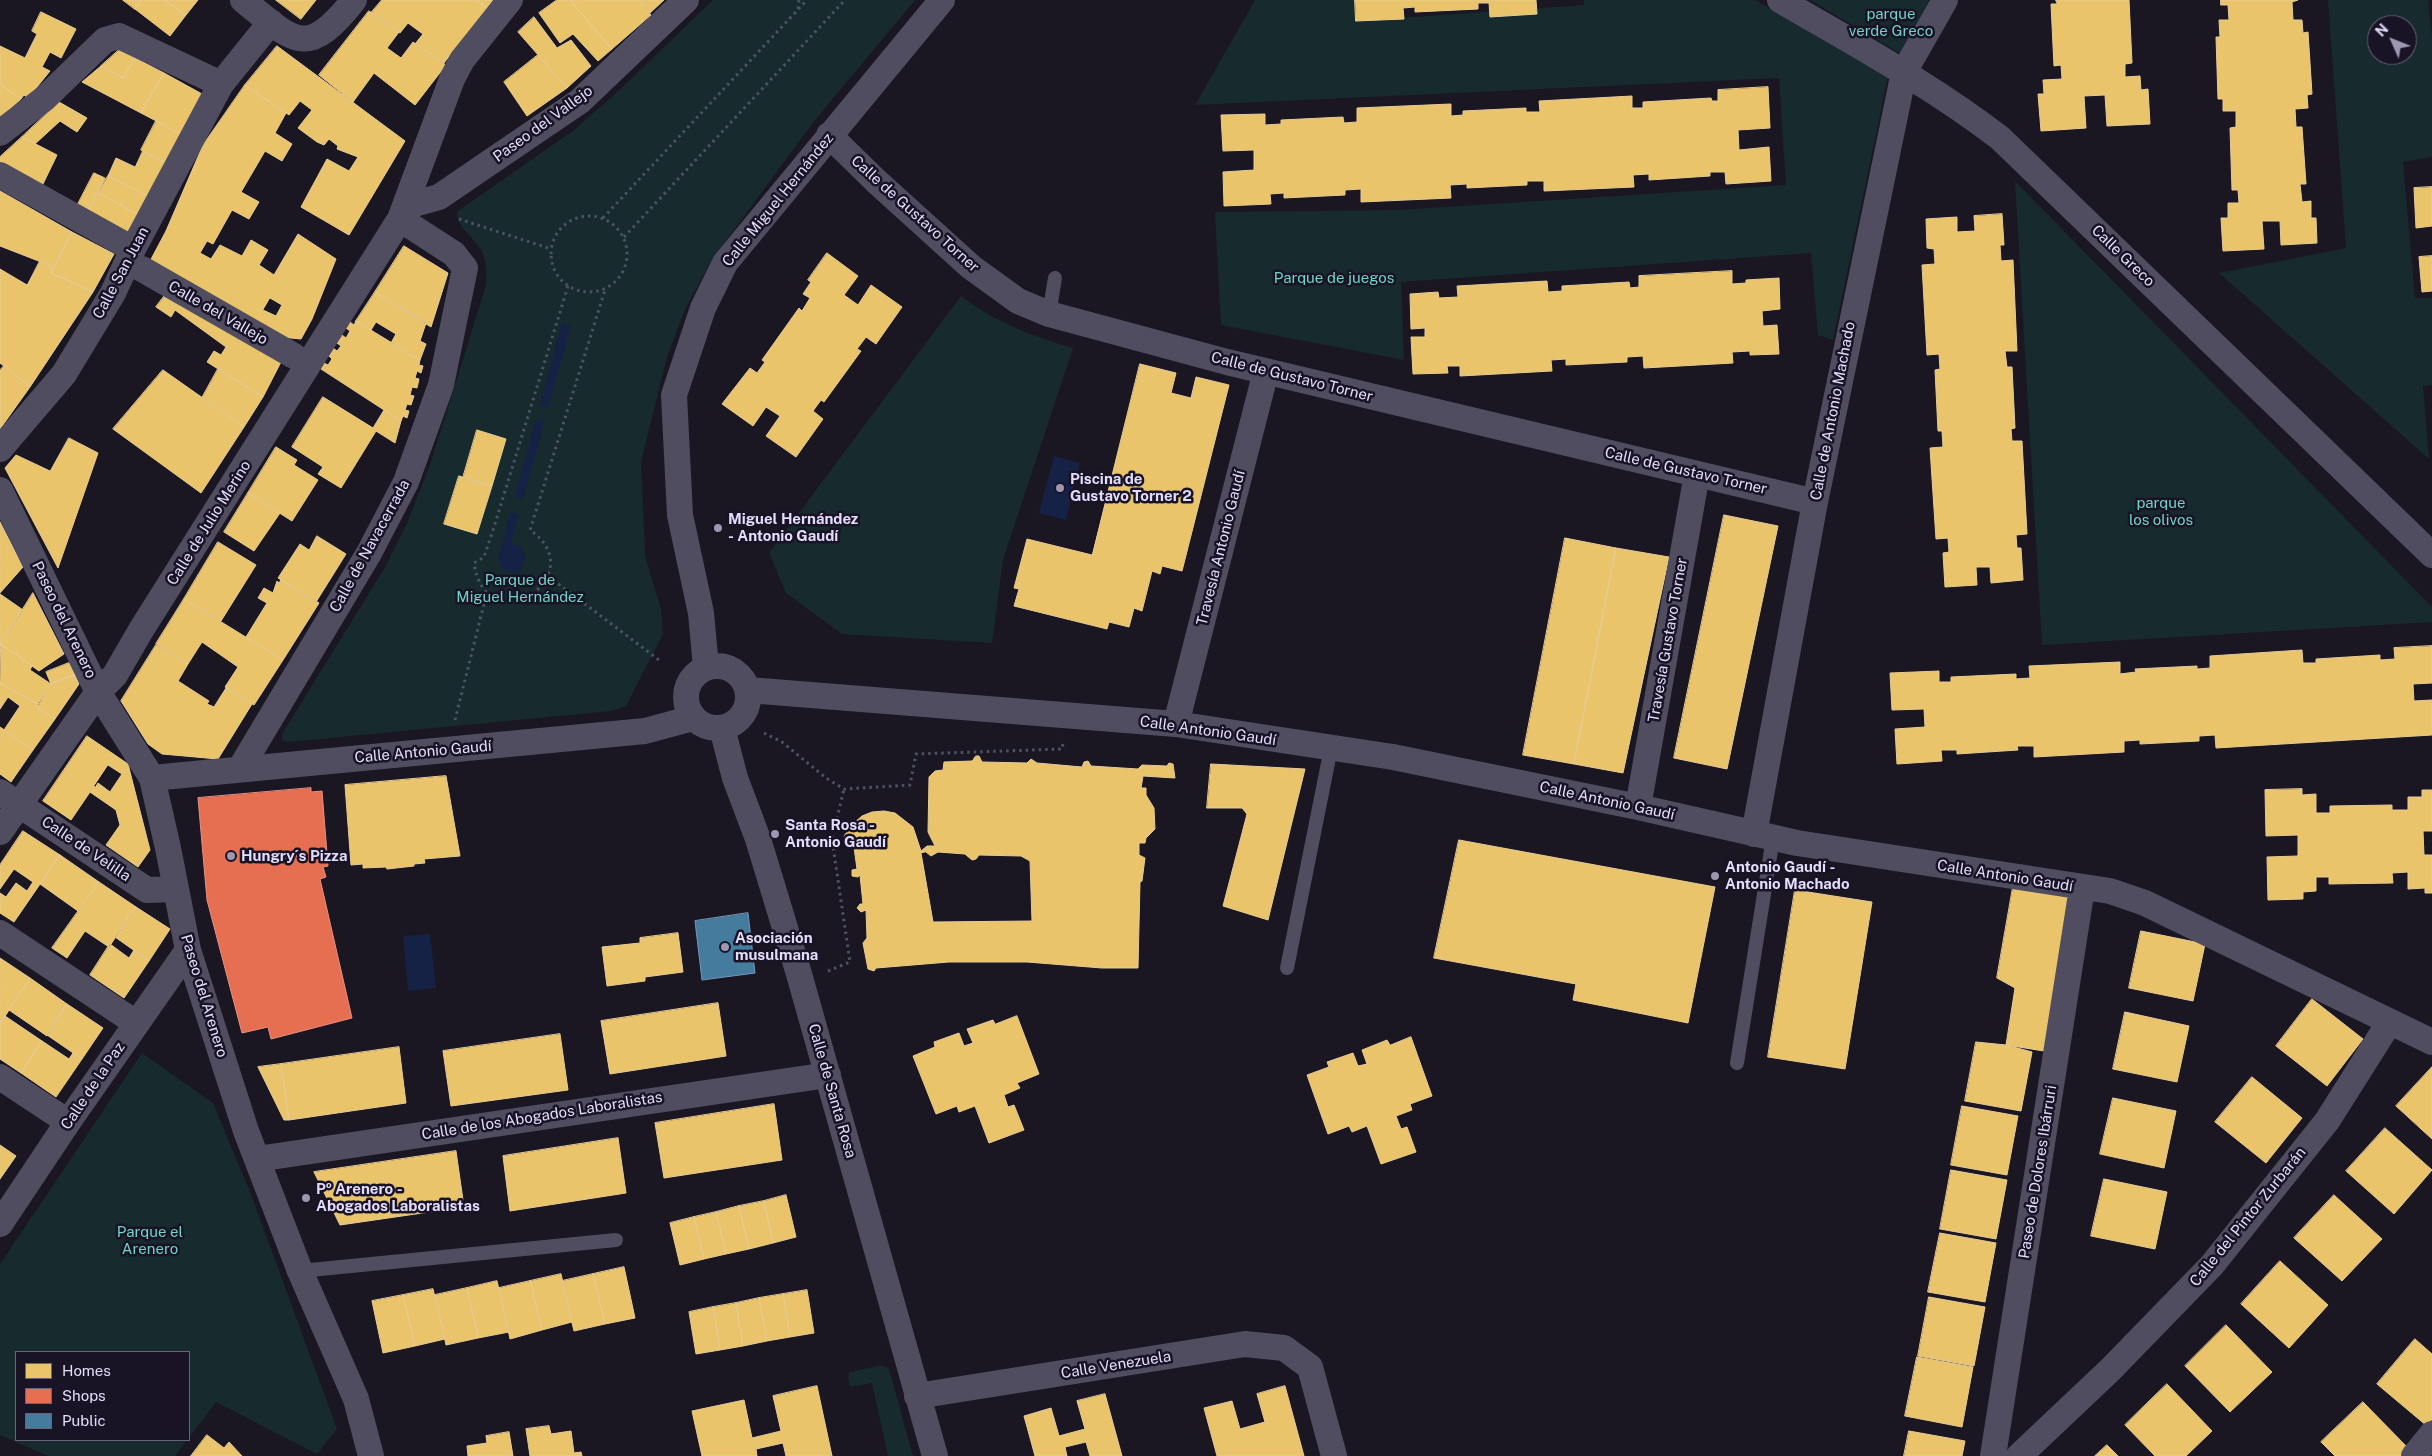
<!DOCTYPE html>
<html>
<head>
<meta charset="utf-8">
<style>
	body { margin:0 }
	#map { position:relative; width:2432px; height:1456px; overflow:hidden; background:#1a1722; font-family:"Public Sans",sans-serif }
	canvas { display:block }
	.legend { position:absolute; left:15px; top:1351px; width:175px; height:90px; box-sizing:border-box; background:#191326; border:1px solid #6a637b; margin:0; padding:6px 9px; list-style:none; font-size:15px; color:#e3dcfb }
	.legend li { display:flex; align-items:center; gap:10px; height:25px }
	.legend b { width:25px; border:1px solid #6a637b }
	.north { position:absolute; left:2367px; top:15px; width:50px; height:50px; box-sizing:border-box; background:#191326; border:1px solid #6a637b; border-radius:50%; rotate:314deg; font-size:14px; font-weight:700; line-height:20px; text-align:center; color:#e3dcfb }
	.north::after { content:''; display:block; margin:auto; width:18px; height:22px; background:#9d97af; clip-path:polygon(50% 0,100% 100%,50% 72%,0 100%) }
</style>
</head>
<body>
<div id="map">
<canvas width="2432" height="1456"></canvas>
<ul class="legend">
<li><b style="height:14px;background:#e9c46a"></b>Homes</li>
<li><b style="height:14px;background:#e76f51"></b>Shops</li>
<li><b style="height:14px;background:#457b9d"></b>Public</li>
</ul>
<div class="north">N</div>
</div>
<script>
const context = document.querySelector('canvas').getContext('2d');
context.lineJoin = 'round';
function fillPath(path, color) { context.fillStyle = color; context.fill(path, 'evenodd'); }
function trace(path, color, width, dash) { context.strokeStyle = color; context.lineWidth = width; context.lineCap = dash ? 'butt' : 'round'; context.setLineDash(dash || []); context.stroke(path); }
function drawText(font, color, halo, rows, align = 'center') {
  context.font = font + ' "Public Sans",sans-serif'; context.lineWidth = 5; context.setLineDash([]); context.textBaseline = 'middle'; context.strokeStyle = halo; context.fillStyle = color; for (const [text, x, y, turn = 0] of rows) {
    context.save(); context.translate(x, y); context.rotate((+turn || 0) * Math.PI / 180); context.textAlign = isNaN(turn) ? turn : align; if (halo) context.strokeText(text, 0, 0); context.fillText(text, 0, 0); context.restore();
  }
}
fillPath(new Path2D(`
	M713 0H915L815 120 711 261 685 310 667 357 641 462 645 556 661 609 663 634 626 706 611 711 288 742 282 740V734L384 569 408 521 431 462 486 285C487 273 487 261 481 250 475 238 453 224 458 211L574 130 614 95Z
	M1255 0H1355L1356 21 1584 5V0H1755L1888 77 1833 340 1818 335 1811 253 1401 282 1404 360 1221 325 1215 212 1399 210 1786 185 1779 78 1195 105Z
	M1810 0H1929L1901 54Z
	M2328 0H2428L2432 37V157L2403 162 2415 298H2432V385L2423 386 2429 459 2219 273 2346 248ZM2377 25H2407V55H2377Z
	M2015 181 2432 607V622L2042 645Z
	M961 296C995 322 1032 336 1073 348L1003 560 992 643 842 634 786 593 769 553Z
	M142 1053 213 1103 252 1197 337 1429 317 1454 216 1402 189 1438V1352H16V1440H187L175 1456H48L0 1435V1264Z
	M882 1365 889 1369 913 1456H888L872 1383 850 1387 848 1376 850 1372Z`), '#172a2e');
fillPath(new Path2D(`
	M562 323 571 326 548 407 540 405Z
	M536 419 545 421 523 499 515 497Z
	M1054 456 1080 463 1066 520 1039 513Z
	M510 513 519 515 511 544 520 546 526 558 521 570 512 573 502 569 498 560Z
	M430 934 436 988 408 991 403 936Z`), '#152245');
const homes = new Path2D(`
	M123 0H142L135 9Z
	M142 0H165L186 15 170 36 135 9Z
	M165 0H198L186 15Z
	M276 0H316L301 19Z
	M382 0H476L487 8 444 63 415 44 423 34 408 23 400 33 371 13Z
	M476 0H493L487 8Z
	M557 0H570L612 49 598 61 573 34 560 43 539 13Z
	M570 0H639L651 15 612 49Z
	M639 0H664L650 13Z
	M1355 0H1536L1537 14 1490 17 1489 3H1478V9L1415 12V7L1403 8 1404 19 1356 21Z
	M2056 0H2129L2132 63 2125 64V77L2140 76 2141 90 2148 89 2150 124 2107 126 2105 95 2084 96 2086 128 2041 131 2038 94H2044L2043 80 2062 79 2061 65 2054 66 2051 4H2057Z
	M2221 0H2298L2292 2 2293 20H2302L2303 33 2308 32 2312 94 2307 95 2308 108 2295 109 2296 127H2302L2306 184H2300L2302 202 2311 201V218H2316L2317 243 2281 245 2280 221H2262L2264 249 2223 251 2221 218H2228V203H2239L2238 190H2232L2230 128 2236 127V111H2223V99H2218L2216 37H2220L2219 20H2229L2228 5H2221Z
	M369 11 399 32 387 48 401 58 413 42 446 65 415 105 374 73 353 102 319 75Z
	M41 12 76 29 61 58 50 52 42 67 50 71 28 98 24 95 21 99 0 84V46L25 58 37 34 32 31Z
	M534 17 557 48 571 40 591 66 567 88 518 32Z
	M277 46 405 141 349 235 301 207 327 159 349 171 358 157 337 149 338 146 329 139 324 145 317 142 298 128 312 110 300 101 289 115 245 85Z
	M119 50 135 58 123 78 101 66Z
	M538 55 567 88 527 116 504 82Z
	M135 58 164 73 141 113 82 82 101 66 123 78Z
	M164 73 202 94 181 134 141 113Z
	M0 84 21 99 0 118Z
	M245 85 286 113 275 133 292 144 282 161 265 151 241 192 259 202 249 219 232 210 213 244 207 241 200 253 211 259 220 245 242 256 251 240 268 250 259 265 274 275 298 234 336 259 312 319 301 339 281 337 149 263 166 231 203 145ZM270 298 282 305 276 316 263 310Z
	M1768 87 1770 128 1738 130 1739 150 1769 147 1771 181 1726 184 1725 172H1710V176L1649 180V174L1633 175 1634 187 1544 191V181H1527V185L1467 188V184L1450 185 1451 198 1361 202V189L1345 190V195L1284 198V193L1270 194 1271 204 1224 206 1223 172 1254 170V150L1223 151 1221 115 1265 114V125L1281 124V120L1343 117 1344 123 1357 122V108L1451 104V116L1463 115V111L1526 108V112H1540L1539 101 1632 96V108H1643V102L1711 98 1712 101H1718V90Z
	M59 102 87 118 77 132 60 121 35 144 22 137Z
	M156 121 181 134 166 163 141 150Z
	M22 137 57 155 42 186 0 164V157Z
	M143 151 166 163 149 197 108 176 116 158 135 167Z
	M94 173 105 178 88 213 77 206Z
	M108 176 149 197 139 215 98 193Z
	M2432 187V226L2416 228 2414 188Z
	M0 191 72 232 54 267 0 246Z
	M98 193 139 215 129 236 88 213Z
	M2002 214 2004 245H2000L2001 261 2013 260 2017 351H2005L2007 367H2012L2015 428 2011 429 2012 441H2022L2027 534 2016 535 2017 548H2021L2023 580 1991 583 1990 567H1976L1977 585 1945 587 1943 553 1949 552 1948 538 1936 539 1930 448 1943 447 1942 431H1938L1935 370 1940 369 1939 354 1927 355 1922 265 1935 264 1934 249 1927 248 1926 219 1957 217V232L1975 231 1974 216Z
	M72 232 114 254 93 292 51 273Z
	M404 246 448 273 431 327 375 292Z
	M827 253 858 276 844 295 858 305 871 285 902 307 876 344 866 337 857 349 861 351 824 402 821 400 813 411 823 419 796 457 766 436 780 416 766 407 753 426 722 404 750 368 757 373 765 362 762 360 799 308 802 311 810 298 803 294 811 282 808 280Z
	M2432 256V291L2422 292 2419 257Z
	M40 261 54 267 51 273 93 292 30 387 0 363V269L27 285Z
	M1732 271V284L1746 283V280L1779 278 1780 309 1762 311 1763 326 1777 325 1779 354 1750 355V351L1732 352 1733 363 1644 368 1643 356 1627 357V362L1566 365V359L1551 360 1552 371 1460 376V366H1447L1448 373 1413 374 1411 337H1425V328L1411 329 1410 294 1438 292 1439 298 1458 297 1457 286 1547 281 1548 292 1562 291V286L1629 282 1630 288 1639 287V276Z
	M169 290 282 360 263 397 207 362 214 351 221 355 226 347 175 310 171 317 156 307Z
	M375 292 426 323 420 341 426 344 420 360 391 343 396 334 376 322 371 330 356 321Z
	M356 321 420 360 419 365 423 366 421 373 417 371 415 378 419 379 417 388 412 387 410 395 414 396 411 405 407 404 405 410 409 411 407 418 403 416 401 421 321 369 324 363 328 365 332 359 329 356 333 348 337 351 341 346 337 343 342 335 346 338 350 331 346 328 350 322 354 325Z
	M1140 364 1176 373 1171 393 1191 398 1196 377 1229 385 1182 571 1162 566 1160 574 1152 571 1142 611 1134 608 1129 627 1109 622 1107 629 1014 606 1019 589 1014 588 1027 539 1092 555Z
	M4 366 30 387 0 429V370Z
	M218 369 263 397 244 427 202 398Z
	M163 370 244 427 201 493 113 429Z
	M323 397 373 428 384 410 401 421 395 443 376 431 341 488 318 474 323 467 292 447Z
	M477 430 506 439 492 486 463 478Z
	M69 438 98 453 58 568 5 468 16 455 50 471Z
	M276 447 297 460 294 465 318 480 292 521 248 493Z
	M459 476 492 486 477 534 444 524Z
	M248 493 280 513 254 551 224 532Z
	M1724 515 1778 526 1727 769 1674 758Z
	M0 522 23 567 0 593Z
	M317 536 346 554 316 602 278 578 300 544 309 550Z
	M1565 538 1616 548 1574 764 1523 755Z
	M218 542 256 565 221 621 184 599Z
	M1616 548 1669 557 1623 773 1574 764Z
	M281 580 319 603 283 660 246 637 267 603 258 598 264 588 273 593 277 581 279 583Z
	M33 593 64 654 39 671 1 644Z
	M0 594 23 610 0 646Z
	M184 599 283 660 254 705 225 687 238 667 202 642 188 664 156 644Z
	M1 644 32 666 30 670 51 684 38 704 0 683Z
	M156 645 188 664 178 681 209 701 207 704 214 707 226 688 252 704 218 759 162 754 148 744 121 701Z
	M2432 646V683L2413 684 2414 701 2432 700V735L2216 748 2215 735 2199 736V741L2140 744V740L2124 741V752L2034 757V746H2017L2018 750 1957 754V750H1941L1942 761 1897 764 1895 729 1925 727 1924 709 1892 710 1890 673 1939 671V682H1951V677L2016 674V679L2030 678 2029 666 2120 662V674L2136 672 2135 669 2197 666V669L2210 668V656L2302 650 2303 663H2316V659L2380 655V660L2395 659 2394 648Z
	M69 663 75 675 51 684 46 672Z
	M75 675 79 684 55 719 37 708 51 684Z
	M0 683 38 704 37 708 55 719 33 750 4 730 20 706 8 697 0 709Z
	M0 727 33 750 11 782 0 774Z
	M87 736 128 764 150 850 138 867 106 845 120 825 116 810 90 792 71 820 43 801ZM108 765 122 774 110 792 98 783 95 788 94 786Z
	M976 756H979L982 762 1027 763 1031 759 1037 763 1082 767 1084 762 1088 761 1091 766 1138 769 1142 765 1167 766 1169 763 1173 764 1175 778 1143 776 1141 788H1146V795L1154 808 1155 829 1146 838 1145 843H1139V855L1145 858 1142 881 1140 882 1138 968H1102L1027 962H949L876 968 874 971 868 969 863 943 867 938 866 910 861 912 857 908 860 904H863L860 875 858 877 852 876V870L857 869 853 840 850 842H846L844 836 853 824 862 816 872 812 884 811 895 813 913 827 921 851 927 846H935L928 832 929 777 935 771 943 770 944 762 972 761ZM926 852 931 856 938 852 965 854 972 860 976 859 979 855 1021 856 1030 861 1032 921 933 922 921 853Z
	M1211 764 1305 769 1268 920 1223 906 1247 814 1242 808H1207Z
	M446 776 460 856 424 859 425 863 414 864V866L387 869 386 867 363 868V864L351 865 345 785Z
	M2302 789V795L2316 794V813H2330V806L2392 805V810H2408V797H2422V790H2432V831H2423L2424 855H2432V893H2425V888L2408 889V872L2392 873 2393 883 2329 884V877H2316V891L2303 892V899L2268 900 2267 857 2298 856V835L2266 836 2265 790Z
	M23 831 60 855 14 922 0 913V893L6 897 16 883 27 891 33 882 14 869 0 889V865Z
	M1459 840 1715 887 1688 1023 1573 1000 1576 984 1434 958Z
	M60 855 99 882 78 911 40 884Z
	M99 882 136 907 109 947 85 931 67 958 52 948Z
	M2013 887 2071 897 2044 1051 2006 1045 2015 988 1997 978Z
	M1795 890 1872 902 1845 1069 1768 1057Z
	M136 907 170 929 149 961 115 937Z
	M2141 931 2205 944 2193 1001 2129 988Z
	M678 933 683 972 645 977V981L607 986 602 947 640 943V938Z
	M110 944 129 958 134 950 149 961 124 998 90 975Z
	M0 958 30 978 0 1024Z
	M30 978 67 1004 47 1036 9 1010Z
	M2312 999 2363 1039 2327 1086 2276 1046Z
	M718 1003 726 1056 610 1074 601 1021Z
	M67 1004 103 1028 82 1059 47 1035Z
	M2125 1012 2189 1026 2177 1082 2113 1069Z
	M5 1016 42 1041 21 1073 0 1059V1024Z
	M1017 1016 1039 1074 1017 1083 1020 1088 1004 1095 1008 1107 1014 1105 1024 1130 989 1143 975 1106 959 1112 957 1106 936 1114 913 1056 935 1047 934 1042 959 1033 964 1046 973 1043 967 1029 993 1020 995 1024Z
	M560 1034 568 1090 451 1106 443 1051Z
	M1411 1037 1432 1096 1410 1104 1412 1110 1396 1116 1401 1129 1407 1127 1416 1152 1381 1164 1367 1126 1352 1132 1349 1126 1328 1134 1307 1075 1329 1067 1327 1062 1353 1053 1358 1066 1367 1064 1362 1050 1387 1040 1390 1045Z
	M42 1041 69 1059 73 1053 82 1059 56 1097 21 1073Z
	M1976 1042 2006 1045 2032 1052 2021 1111 1965 1101Z
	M399 1047 406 1103 289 1120 281 1064Z
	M281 1064 289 1120H284L258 1067Z
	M2432 1067V1139L2396 1106Z
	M2252 1077 2302 1118 2266 1163 2215 1122Z
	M2113 1098 2176 1111 2164 1168 2100 1154Z
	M774 1104 782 1160 664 1178 655 1123Z
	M1962 1106 2018 1116 2007 1175 1951 1165Z
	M2385 1128 2432 1170 2394 1214 2346 1171Z
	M618 1138 626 1193 510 1211 503 1156Z
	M0 1145 16 1156 0 1179Z
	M456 1151 464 1207 340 1225 314 1172Z
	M1951 1170 2007 1180 1996 1239 1940 1229Z
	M2104 1179 2167 1192 2155 1249 2091 1236Z
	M786 1195 796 1237 773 1243 764 1201Z
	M2334 1195 2382 1239 2342 1281 2294 1238Z
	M764 1201 773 1243 749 1249 739 1206Z
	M739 1206 749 1249 726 1254 716 1212Z
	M716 1212 726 1254 704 1259 694 1217Z
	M694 1217 704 1259 680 1265 670 1223Z
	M1940 1233 1996 1243 1985 1302 1928 1292Z
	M2280 1261 2328 1305 2289 1348 2241 1304Z
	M624 1267 635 1318 605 1324 593 1274Z
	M561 1274 572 1322 542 1330 530 1281Z
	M593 1274 605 1324 574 1331 562 1281Z
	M497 1281 509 1332 478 1338 467 1288Z
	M530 1281 542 1330 510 1339 499 1288Z
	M467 1288 478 1338 446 1345 435 1295Z
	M433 1289 445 1339 415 1346 403 1295Z
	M807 1290 814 1333 790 1337 783 1294Z
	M783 1294 790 1337 767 1341 759 1298Z
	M403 1295 415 1346 383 1353 372 1301Z
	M1929 1297 1985 1307 1974 1366 1918 1356Z
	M759 1298 767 1341 743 1346 736 1303Z
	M736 1303 743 1346 720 1350 713 1307Z
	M713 1307 720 1350 696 1354 689 1312Z
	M2226 1325 2272 1372 2230 1412 2185 1366Z
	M2415 1339 2432 1354V1419L2427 1426 2377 1384Z
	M1917 1357 1973 1367 1962 1427 1905 1416Z
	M2167 1384 2212 1431 2186 1456H2155L2125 1425Z
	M817 1386 832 1456H786L783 1443 756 1449 757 1456H702L692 1411 744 1400 752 1438 781 1431 773 1396Z
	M1285 1386 1304 1456H1217L1204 1408 1232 1401 1240 1429 1265 1422 1257 1394Z
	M1105 1394 1122 1456H1090L1086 1442 1065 1447 1067 1456H1035L1024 1416 1051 1408 1059 1436 1085 1429 1077 1401Z
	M2363 1402 2408 1448 2400 1456H2335L2321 1442Z
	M549 1426 551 1434 571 1431 574 1453 581 1452 582 1456H530L526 1429Z
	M1909 1431 1965 1441 1962 1456H1904Z
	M509 1432 513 1456H468L467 1446 487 1443 486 1436Z
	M207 1435 224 1448 229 1442 242 1456H191Z
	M2107 1445 2118 1456H2095Z`);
fillPath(homes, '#e9c46a');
trace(homes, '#e7cb96', 1);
const shops = new Path2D(`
	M311 788V792L322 791 328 866 323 867 326 877 320 879 352 1018 271 1039 268 1027 242 1033 207 900 198 798Z`);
fillPath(shops, '#e76f51');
trace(shops, '#e69084', 1);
const public = new Path2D(`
	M748 913 755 973 702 980 695 921Z`);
fillPath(public, '#457b9d');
trace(public, '#7498b9', 1);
trace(new Path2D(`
	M798 9 799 0
	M551 254a38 38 0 1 1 76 0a38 38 0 1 1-76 0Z
	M603 218 807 0
	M459 219 551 249
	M624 237 845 0
	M568 286 494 527 484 557 474 563C486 646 595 575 530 530L605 290
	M548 576 659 660
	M455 720 487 592
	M764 733 782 742 826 778 844 789 910 785 916 754 1062 749 1063 743
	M828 971 850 962 832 839 844 789`), '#4c5462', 3, [2.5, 4]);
trace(new Path2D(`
	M1049 314 1055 278
	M1287 968 1331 748
	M1737 1063 1773 838
	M300 1271 616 1240`), '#504d61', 14);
trace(new Path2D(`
	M243 0C294 41 306 61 354 0
	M1780 0C1855 44 1931 85 2000 138L2432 555
	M0 133 45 98 105 40 119 36 221 84
	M829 135 876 181 971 267 1018 301 1049 314 1227 362 1815 502
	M0 175 133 249
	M407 206 439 197 580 101 686 0
	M142 269 294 356
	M0 449 64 374 113 293 133 249 221 84 271 22
	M0 490 98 692 152 778 168 848 188 950 246 1131 300 1271 356 1399 371 1456
	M686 697a31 31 0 1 1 62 0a31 31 0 1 1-62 0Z
	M706 667 701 613 680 515 674 395 703 308 725 263 942 0
	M748 690 1176 724 1393 757 1638 807 1797 843 2110 891 2145 903 2432 1042
	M1176 724 1266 371
	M722 728 735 778 758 839 799 974 935 1456
	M240 769 369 553 406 482 441 385 465 268 454 254 400 219
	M152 778 645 731 693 718
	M0 792 147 890 176 889
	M1638 807 1697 474
	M0 832 98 692 115 675 141 630 400 219 452 79 462 60 510 0
	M1754 834 1815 502 1904 72 1945 0
	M0 933 136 1023
	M0 1077 68 1122
	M257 1159 828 1075
	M0 1224 68 1122 188 950
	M917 1396 1245 1344 1284 1348 1310 1367 1334 1456
	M1993 1456 2082 888
	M2019 1456 2110 1370 2212 1265 2327 1121 2389 1023
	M2414 1456 2432 1434`), '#504d61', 26);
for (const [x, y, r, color] of [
	[1060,488,5,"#9d97af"],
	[718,528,5,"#9d97af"],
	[775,834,5,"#9d97af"],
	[231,856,5,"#9d97af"],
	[1715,876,5,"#9d97af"],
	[725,947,5,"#9d97af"],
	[306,1198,5,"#9d97af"]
]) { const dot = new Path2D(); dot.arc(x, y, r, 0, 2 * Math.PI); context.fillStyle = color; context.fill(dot); trace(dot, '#191326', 2); }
drawText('15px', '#70d3c7', '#191326', [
	["parque",1891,14],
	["verde Greco",1891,31],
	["Parque de juegos",1334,278],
	["parque",2161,503],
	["los olivos",2161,520],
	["Parque de",520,580],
	["Miguel Hernández",520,597],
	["Parque el",150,1232],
	["Arenero",150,1249]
]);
drawText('15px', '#e3dcfb', '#191326', [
	["Paseo del Vallejo",543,124,-36],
	["Calle Miguel Hernández",778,200,-51],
	["Calle de Gustavo Torner",915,214,42],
	["Calle Greco",2123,256,44],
	["Calle San Juan",121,273,-62],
	["Calle del Vallejo",218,313,30],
	["Calle de Gustavo Torner",1292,377,14],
	["Calle de Antonio Machado",1833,411,-79],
	["Calle de Gustavo Torner",1686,471,13],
	["Calle de Julio Merino",209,523,-58],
	["Calle de Navacerrada",370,546,-61],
	["Travesía Antonio Gaudí",1221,548,-76],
	["Paseo del Arenero",64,620,64],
	["Travesía Gustavo Torner",1668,640,-80],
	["Calle Antonio Gaudí",1208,731,8],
	["Calle Antonio Gaudí",423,752,-5],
	["Calle Antonio Gaudí",1607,801,12],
	["Calle de Velilla",86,849,34],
	["Calle Antonio Gaudí",2005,876,9],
	["Paseo del Arenero",204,996,73],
	["Calle de la Paz",93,1086,-56],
	["Calle de Santa Rosa",832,1091,74],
	["Calle de los Abogados Laboralistas",542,1116,-9],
	["Paseo de Dolores Ibárruri",2038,1172,-81],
	["Calle del Pintor Zurbarán",2248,1217,-51],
	["Calle Venezuela",1116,1365,-9]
]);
drawText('bold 15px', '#e3dcfb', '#191326', [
	["Piscina de",1070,479],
	["Gustavo Torner 2",1070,496],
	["Miguel Hernández",728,519],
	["- Antonio Gaudí",728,536],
	["Santa Rosa -",785,825],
	["Antonio Gaudí",785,842],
	["Hungry´s Pizza",241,856],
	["Antonio Gaudí -",1725,867],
	["Antonio Machado",1725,884],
	["Asociación",735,938],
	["musulmana",735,955],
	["Pº Arenero -",316,1189],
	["Abogados Laboralistas",316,1206]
], 'left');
</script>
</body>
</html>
